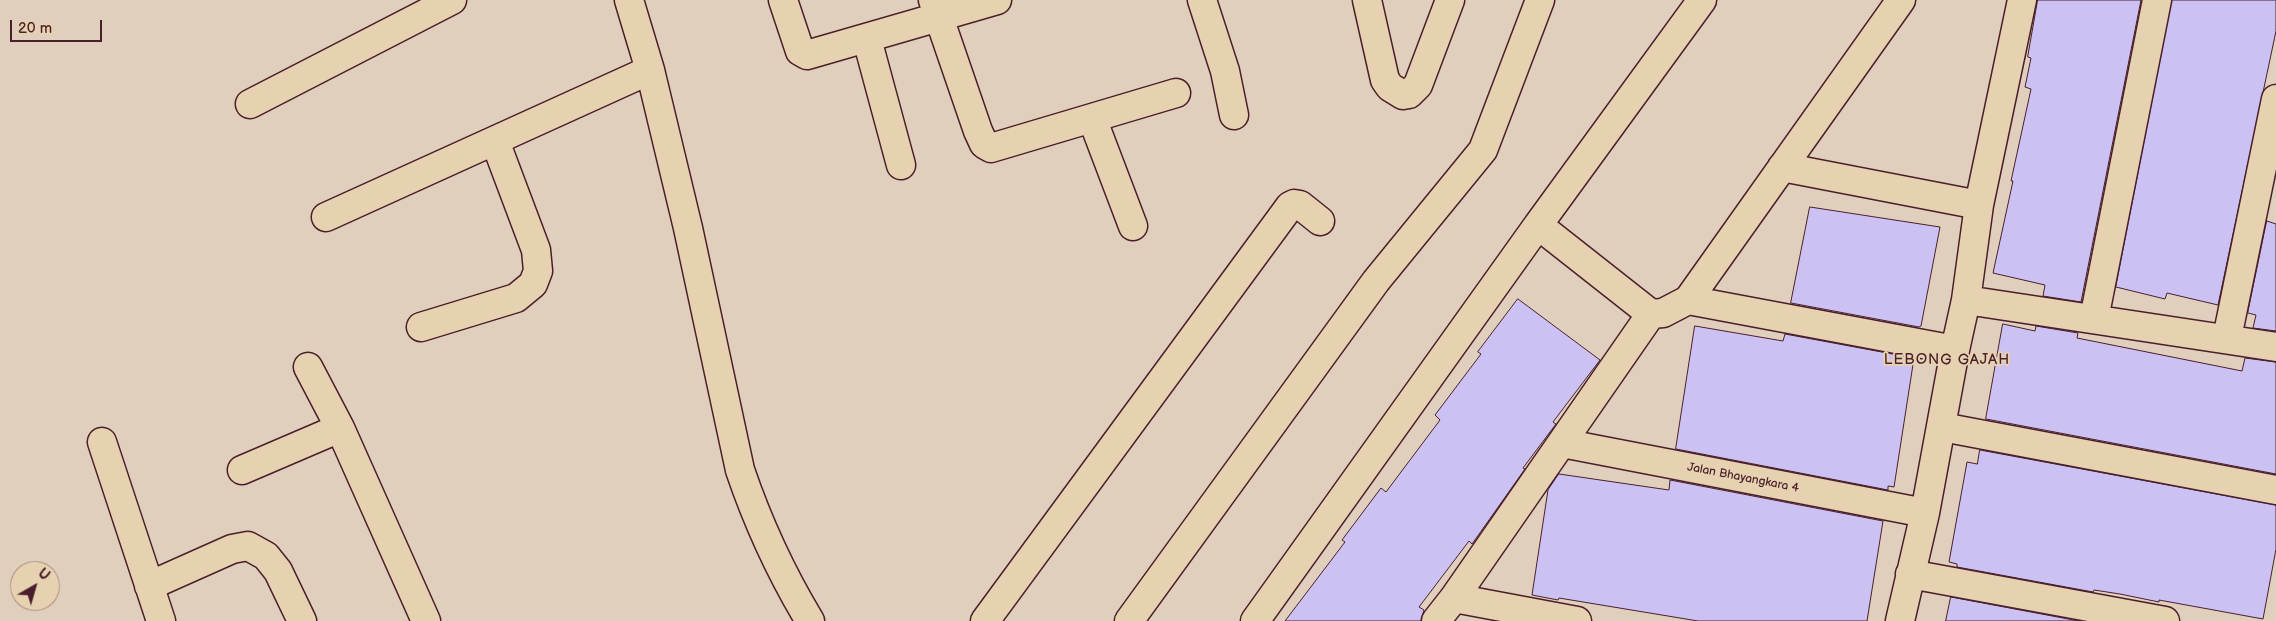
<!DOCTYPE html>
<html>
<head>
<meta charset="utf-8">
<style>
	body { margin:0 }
	#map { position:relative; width:2276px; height:621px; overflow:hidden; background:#e1cfbd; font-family:"Balsamiq Sans",sans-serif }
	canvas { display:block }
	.north { position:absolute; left:10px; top:561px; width:50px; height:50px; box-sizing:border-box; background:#e6d2b0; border:1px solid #a88a7b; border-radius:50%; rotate:38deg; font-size:14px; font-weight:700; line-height:20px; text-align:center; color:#4a1f2b }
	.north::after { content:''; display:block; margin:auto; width:18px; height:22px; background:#4a1f2b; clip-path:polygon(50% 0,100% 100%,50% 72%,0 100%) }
	.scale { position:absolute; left:10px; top:20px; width:92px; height:22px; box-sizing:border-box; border:2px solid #4a1f2b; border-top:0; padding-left:6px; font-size:15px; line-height:18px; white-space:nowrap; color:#4a1f2b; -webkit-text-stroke:4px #e6d2b0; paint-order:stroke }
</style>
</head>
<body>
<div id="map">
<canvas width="2276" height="621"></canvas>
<div class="north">U</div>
<div class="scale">20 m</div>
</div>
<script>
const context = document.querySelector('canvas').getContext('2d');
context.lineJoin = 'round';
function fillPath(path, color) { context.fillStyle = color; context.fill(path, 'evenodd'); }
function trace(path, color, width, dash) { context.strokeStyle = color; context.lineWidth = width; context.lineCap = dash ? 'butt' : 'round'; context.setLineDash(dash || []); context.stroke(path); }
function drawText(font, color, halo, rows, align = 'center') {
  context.font = font + ' "Balsamiq Sans",sans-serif'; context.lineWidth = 4; context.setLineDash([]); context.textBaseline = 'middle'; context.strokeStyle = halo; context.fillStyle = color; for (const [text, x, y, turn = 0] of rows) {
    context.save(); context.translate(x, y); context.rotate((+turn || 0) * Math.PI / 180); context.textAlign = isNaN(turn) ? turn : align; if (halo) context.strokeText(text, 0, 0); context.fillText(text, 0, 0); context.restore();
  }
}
const building = new Path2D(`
	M2038 0H2141L2081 302 2043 296 2045 285 1993 273 2013 181H2011L2031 89 2025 87 2031 58 2028 57Z
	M2172 0H2276V31L2218 305 2167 293 2165 299 2116 287Z
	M1810 207 1940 227 1921 326 1919 327 1791 303Z
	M2267 221 2276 224V331L2253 328 2256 315 2248 313Z
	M1518 299 1600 360 1553 422 1556 424 1523 468 1525 469 1472 544 1469 541 1419 607 1424 610 1421 621H1285L1345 542 1342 540 1381 488 1386 492 1440 420 1435 415 1481 354 1478 352Z
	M2003 324 2035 331 2036 326 2078 333 2077 338 2242 371 2245 358 2276 362V474L1986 419Z
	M1695 326 1783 341 1785 334 1914 358 1894 487 1888 486V490L1676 449Z
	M1980 450 2276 505V549L2263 619 2159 600V602L2120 594 2094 590 2093 592 1957 567V564L1949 562 1967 462 1977 464Z
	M1559 474 1669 490 1670 480 1883 521 1867 621H1698L1559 598 1558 600 1532 595 1548 490Z
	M1951 597 2079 621H1946Z`);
fillPath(building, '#ccc1f3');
trace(building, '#4a1f2b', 1);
const street = new Path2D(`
	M629 0 650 70 688 228 740 470C758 523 781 573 810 621
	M783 0 800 51 807 55 997 0
	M933 0 978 131 984 144 991 148 1176 93
	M1202 0 1225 71 1234 115
	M1367 0 1385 80 1390 87 1403 95 1409 94 1418 85 1450 0
	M867 39 901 165
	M250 104 452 0
	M1092 118 1133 226
	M1782 167 1979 205
	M326 217 650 70
	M1538 225 1702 0
	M1688 300 1901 0
	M1966 300 2276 347
	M2094 319 2157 0
	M421 327 516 298 533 284 538 271 536 250 495 141
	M2227 338 2276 99
	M308 367 340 428 426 621
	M1942 427 2276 490
	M102 442 161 621
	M1562 443 1925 513
	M242 470 340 428
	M1910 574 2165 621
	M149 586 232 549 248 546 266 556 278 571 302 621
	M1454 598 1577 621
	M985 621 1290 206 1294 204 1300 205 1320 221
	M1129 621 1376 281 1483 150 1540 0
	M1255 621 1538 225 1651 314
	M1436 621 1454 598 1651 314 1663 313 1688 300 1955 350
	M1900 621 1925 513 1955 350 1966 300 1979 205 2022 0`);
trace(street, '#4a1f2b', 31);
trace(street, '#e6d2b0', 28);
drawText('12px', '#4a1f2b', '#e6d2b0', [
	["Jalan Bhayangkara 4",1743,478,11]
]);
context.letterSpacing = '1px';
drawText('15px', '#4a1f2b', '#e6d2b0', [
	["LEBONG GAJAH",1947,360]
]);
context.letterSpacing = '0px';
</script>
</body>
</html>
